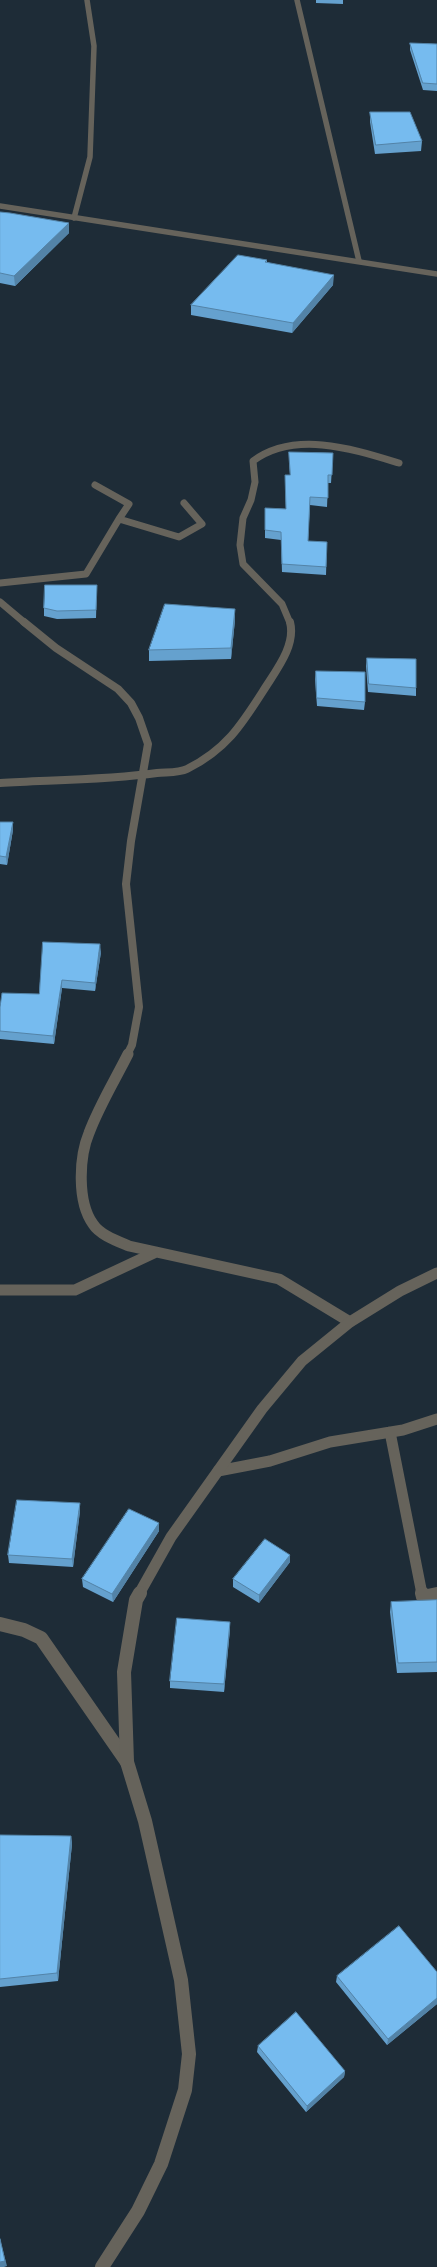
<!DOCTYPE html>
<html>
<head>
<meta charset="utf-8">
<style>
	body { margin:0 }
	canvas { display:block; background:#1e2c37 }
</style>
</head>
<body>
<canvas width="437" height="2267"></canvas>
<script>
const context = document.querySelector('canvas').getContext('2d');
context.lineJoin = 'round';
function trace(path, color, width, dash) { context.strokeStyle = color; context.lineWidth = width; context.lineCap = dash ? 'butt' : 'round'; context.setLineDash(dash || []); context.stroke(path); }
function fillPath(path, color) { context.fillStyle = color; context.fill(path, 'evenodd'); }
trace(new Path2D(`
	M95 485 129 504 119 519
	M0 583 86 574 119 519 179 537 202 524 184 503`), '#66635b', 7);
trace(new Path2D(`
	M297 0 359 261
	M74 218 90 157 94 46 87 0`), '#66635b', 5.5);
trace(new Path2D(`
	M0 602 25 623
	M290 623 282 604 243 564 240 545 243 518 251 500 255 482 253 461C295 430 353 449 399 463`), '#66635b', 7);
trace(new Path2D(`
	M24 622 56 648 118 689 131 703 139 718 148 744 131 841 126 884 139 1007 132 1045 127 1055
	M0 783C52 780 105 780 157 773 166 772 179 773 187 769 227 749 242 724 265 688 277 669 296 645 290 622`), '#66635b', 8);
trace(new Path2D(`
	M128 1054C115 1080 99 1106 89 1133 79 1157 77 1202 93 1224 100 1235 117 1241 129 1246L279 1279 350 1322
	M0 1290H75L156 1252
	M390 1432 422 1594
	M218 1471 270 1461 330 1442 403 1430 437 1419`), '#66635b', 11);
trace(new Path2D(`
	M422 1593 423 1597 437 1594
	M0 1624 24 1630 41 1638 127 1762`), '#66635b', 14);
trace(new Path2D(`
	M0 206 437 274`), '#66635b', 5.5);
trace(new Path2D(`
	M139 1594 171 1537 262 1409 302 1361 350 1322 400 1291 437 1273`), '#66635b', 11);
trace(new Path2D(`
	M102 2267 138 2211 161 2164 185 2090 189 2054 181 1980 145 1821 127 1762 124 1672 136 1600 140 1593`), '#66635b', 14);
fillPath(new Path2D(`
	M316 0H343V4L316 3Z
	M410 43 437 44V91L423 90 410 50Z
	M370 112 422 141 421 151 375 154 370 122Z
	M0 212 69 223V233L15 286 0 283Z
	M267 260V262L333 285 292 333 191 315V305Z
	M289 452 333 453 331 483H328L327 507 310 505 308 541 327 542 326 575 282 572 281 540 265 538V508L286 509 285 475H290Z
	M97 585 96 618 57 619 44 616V608Z
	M235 609V620L231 659 149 661V650Z
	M367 658 416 688V696L368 692 366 666Z
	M316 671 365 702 364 710 317 706 315 679Z
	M0 822 13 830 7 865 0 864Z
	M101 952 95 991 62 988 54 1044 0 1039V1007L39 994Z
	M80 1511 73 1567 9 1563 8 1555Z
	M159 1523V1531L113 1602 83 1587 82 1579Z
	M290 1555V1562L259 1603 233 1587V1579Z
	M437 1600V1672L397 1673 390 1612 391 1602Z
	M230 1622V1629L224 1692 170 1688V1681Z
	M0 1835 71 1836 72 1844 58 1981 0 1987Z
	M437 1972V2004L387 2045 336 1982 337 1976Z
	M258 2046 345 2071 344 2077 306 2112 257 2052Z`), '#65a1ce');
fillPath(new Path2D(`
	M69 223V233L15 286 14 276Z
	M334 275 333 285 292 333 293 323Z
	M235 609V620L231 659V648Z
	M13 822V830L7 865 6 857Z
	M100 944 101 952 95 991V983Z
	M62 980V988L54 1044 53 1036Z
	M80 1503V1511L73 1567 72 1559Z
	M159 1523V1531L113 1602 112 1594Z
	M290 1555V1562L259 1603V1595Z
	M230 1622V1629L224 1692V1684Z
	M71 1836 72 1844 58 1981 57 1973Z
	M437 1998V2004L387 2045 388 2039Z
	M345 2071 344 2077 306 2112 307 2106Z
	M0 2239 7 2266 4 2267H0Z`), '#5383a7');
const building = new Path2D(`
	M410 43 437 44V84L423 83Z
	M370 112H410L422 141 376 145Z
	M0 212 10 213 69 223 14 276 0 273Z
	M238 255 267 260 265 262 334 275 293 323 191 305Z
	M289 452 333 453 332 475H328V498L310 497 308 541 327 542 326 567 282 564 281 532 265 530V508L286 509 285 475H290Z
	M45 585H97L96 610 57 611 44 608Z
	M165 604 235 609 231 648 149 650Z
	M367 658 416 659V688L369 684Z
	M316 671 365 672V702L317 698Z
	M0 822H13L6 857 0 856Z
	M43 942 100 944 95 983 62 980 53 1036 0 1031V1007L2 993 39 994Z
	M17 1500 80 1503 72 1559 8 1555Z
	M129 1509 159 1523 112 1594 82 1579Z
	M265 1539 290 1555 259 1595 233 1579Z
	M437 1600V1662L398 1663 391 1602Z
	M177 1618 230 1622 224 1684 170 1681Z
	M0 1835 71 1836 57 1973 0 1979Z
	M399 1926 437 1972V1998L388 2039 337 1976Z
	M296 2012 345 2071 307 2106 258 2046Z
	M0 2239 5 2261 0 2262Z`);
fillPath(building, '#76bbef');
trace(building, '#5383a7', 1);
</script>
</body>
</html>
